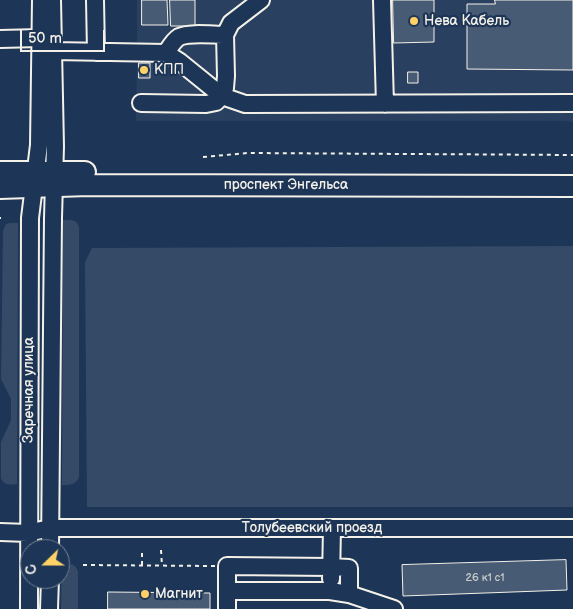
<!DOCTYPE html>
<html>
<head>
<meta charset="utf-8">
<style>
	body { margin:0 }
	#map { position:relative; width:573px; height:609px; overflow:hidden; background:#1d3557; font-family:"Balsamiq Sans",sans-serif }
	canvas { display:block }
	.north { position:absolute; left:20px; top:539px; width:50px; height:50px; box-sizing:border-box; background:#1d3557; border:1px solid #738091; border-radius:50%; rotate:248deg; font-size:14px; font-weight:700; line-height:20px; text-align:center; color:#f4f1e8 }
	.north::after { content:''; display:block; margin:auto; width:18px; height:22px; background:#ffd166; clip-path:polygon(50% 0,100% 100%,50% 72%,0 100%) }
	.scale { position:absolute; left:20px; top:30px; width:85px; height:22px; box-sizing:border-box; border:2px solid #f4f1e8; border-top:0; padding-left:6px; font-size:15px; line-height:18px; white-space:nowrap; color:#f4f1e8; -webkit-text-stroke:4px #1d3557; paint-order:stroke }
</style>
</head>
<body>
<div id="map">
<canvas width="573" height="609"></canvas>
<div class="north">С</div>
<div class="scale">50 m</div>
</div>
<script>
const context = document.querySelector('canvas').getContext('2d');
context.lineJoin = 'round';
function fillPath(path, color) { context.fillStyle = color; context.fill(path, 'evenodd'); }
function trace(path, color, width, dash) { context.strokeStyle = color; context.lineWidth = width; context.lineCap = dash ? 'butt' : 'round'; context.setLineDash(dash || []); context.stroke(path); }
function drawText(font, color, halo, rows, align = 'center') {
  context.font = font + ' "Balsamiq Sans",sans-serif'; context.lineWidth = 4.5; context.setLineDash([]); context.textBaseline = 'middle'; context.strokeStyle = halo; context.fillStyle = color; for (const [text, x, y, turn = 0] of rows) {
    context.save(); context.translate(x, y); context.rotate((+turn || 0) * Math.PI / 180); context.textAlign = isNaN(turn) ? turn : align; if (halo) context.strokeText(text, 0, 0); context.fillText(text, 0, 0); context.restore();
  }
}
fillPath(new Path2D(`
	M137 0H573V122L564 121H136L137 53Z`), '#2a4060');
fillPath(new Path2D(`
	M63 220C70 220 77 219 79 227V477C76 485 70 485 62 485Z
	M10 223H18L17 484C10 485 4 486 1 478V442L11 420V399L1 379 3 230 6 224Z
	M573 246V507H87L85 262 92 248Z
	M62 564C70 564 76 563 78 572V609H61Z`), '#354a67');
const building = new Path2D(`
	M142 0H167L168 25H142Z
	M170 0H195V26H171Z
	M393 0H434V42L394 43Z
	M495 0H573V70L467 69V4H495Z
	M139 63H150V78H139Z
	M408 72H418V83H408Z
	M566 560 567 590 403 596 402 565Z
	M108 592 210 593V609H108Z`);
fillPath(building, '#485b74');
trace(building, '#f4f1e8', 1);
const minor = new Path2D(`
	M95 0 96 52
	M382 0 385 104
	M0 39 40 38
	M53 51 166 53 180 62 222 96 245 104 573 103
	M166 53C170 47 173 41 179 37 190 32 212 35 225 35
	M141 103 206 104 216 102 222 96 225 88 226 76 225 35 231 23 261 0
	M0 532 28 533 50 528H573
	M50 549 53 218 55 146 52 0
	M331 579 332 528
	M227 591V566L331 567 349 568V594
	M29 609 30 218 39 145 41 0
	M49 609 50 579
	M227 609V591H330L349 594 394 609`);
const major = new Path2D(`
	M0 172H85
	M0 188 88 185 573 186`);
trace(minor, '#f4f1e8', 20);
trace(major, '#f4f1e8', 24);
trace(new Path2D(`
	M203 157 248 153 573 155
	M0 218H1
	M161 550 162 566
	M83 565 215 566
	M142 565V550`), '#f4f1e8', 2, [4, 4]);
trace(minor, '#1d3557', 16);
trace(major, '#1d3557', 20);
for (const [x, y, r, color] of [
	[414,21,5,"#ffd166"],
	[144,70,5,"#ffd166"],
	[145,594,5,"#ffd166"]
]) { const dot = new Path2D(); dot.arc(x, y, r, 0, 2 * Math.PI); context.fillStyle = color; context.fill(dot); trace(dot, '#1d3557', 2); }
drawText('11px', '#c9cccb', null, [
	["26 к1 с1",485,578]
]);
drawText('14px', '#f4f1e8', '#1d3557', [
	["Нева Кабель",424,21],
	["КПП",154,70],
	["Магнит",155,594]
], 'left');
drawText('14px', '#f4f1e8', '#1d3557', [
	["проспект Энгельса",286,185],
	["Заречная улица",29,390,-90],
	["Толубеевский проезд",312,528]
]);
</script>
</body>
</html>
